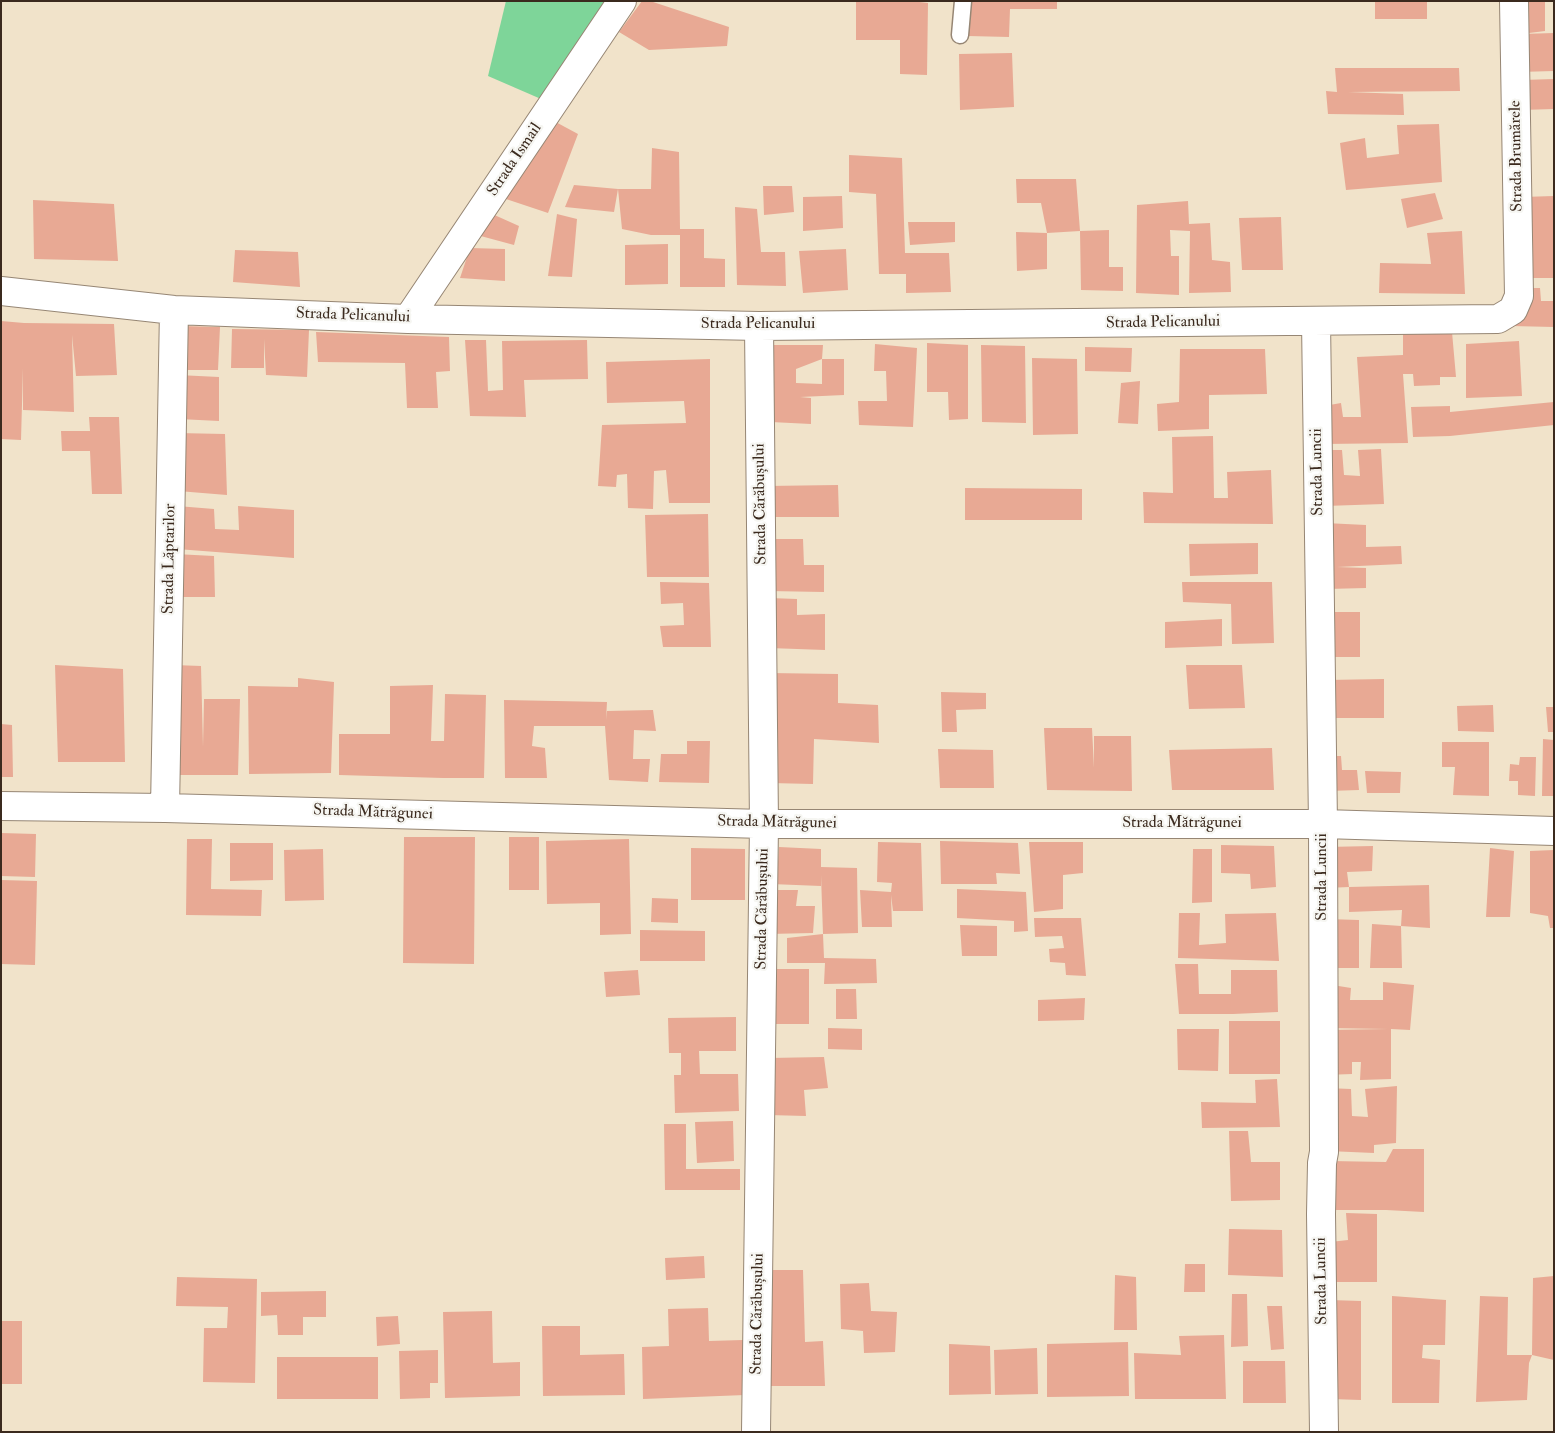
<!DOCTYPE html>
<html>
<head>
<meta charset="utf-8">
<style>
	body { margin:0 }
	#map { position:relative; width:1555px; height:1433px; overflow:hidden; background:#f1e3ca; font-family:"IM FELL Double Pica",serif }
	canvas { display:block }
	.frame { position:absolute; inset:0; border:2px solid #3b2a1e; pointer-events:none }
</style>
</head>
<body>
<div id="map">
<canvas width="1555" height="1433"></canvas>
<div class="frame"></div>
</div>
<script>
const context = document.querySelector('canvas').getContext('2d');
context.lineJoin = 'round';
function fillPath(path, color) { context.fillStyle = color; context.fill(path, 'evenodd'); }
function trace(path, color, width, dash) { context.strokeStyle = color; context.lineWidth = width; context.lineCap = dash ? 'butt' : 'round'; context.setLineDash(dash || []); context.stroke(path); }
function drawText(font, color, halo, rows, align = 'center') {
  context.font = font + ' "IM FELL Double Pica",serif'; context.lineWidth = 4.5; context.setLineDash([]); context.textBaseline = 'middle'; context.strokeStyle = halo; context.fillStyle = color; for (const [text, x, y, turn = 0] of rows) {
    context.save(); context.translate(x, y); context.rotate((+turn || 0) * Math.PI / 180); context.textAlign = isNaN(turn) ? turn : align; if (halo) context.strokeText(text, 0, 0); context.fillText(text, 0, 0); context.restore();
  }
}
fillPath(new Path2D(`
	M506 1H607L541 99 488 76Z`), '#7ed599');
fillPath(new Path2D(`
	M642 1H650L729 27 727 46 649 50 619 32Z
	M856 1H911L928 3 927 75 900 74V40H856Z
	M970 1H1057V9H1010L1009 37 968 36Z
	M1375 1H1427V19H1375Z
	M1518 1H1545V31L1521 34 1554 33V71L1519 72Z
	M1012 53 1014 107 960 110 959 54Z
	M1335 68H1459L1460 91 1348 92 1403 94 1404 115 1328 114 1326 91 1337 92Z
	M1554 79V109L1522 110V80Z
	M552 120 578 134 548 213 500 197Z
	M1439 124 1442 182 1346 190 1340 143 1365 138 1367 158 1399 154 1397 125Z
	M652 148 679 152 680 229H704V258L725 259V287H680V235H651L622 229 618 189H651Z
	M849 155 902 158 905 253H949L951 292 906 293V274H879L876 194 849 192Z
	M1016 179H1076L1080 231 1109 230V267H1123V291L1081 290 1080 231 1047 233 1041 203H1017Z
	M574 185 618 189 614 212 565 207Z
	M763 186H792L794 212 764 215Z
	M1435 193 1443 219 1407 228 1401 199Z
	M842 196 843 228 803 231V197Z
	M1554 196V278H1524L1523 197Z
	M33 200 114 204 118 261 34 259Z
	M1188 201 1189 224 1210 223 1212 260 1230 262 1231 292 1189 293 1190 231 1170 230 1171 256H1179V295L1136 293 1137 205Z
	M735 207 757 209 761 252H785L786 286 737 285Z
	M490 213 519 226 514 245 477 235Z
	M557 214 577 219 572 277 548 276Z
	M1281 217 1283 270H1242L1239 218Z
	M908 222H955V242L910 245Z
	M1462 231 1465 294 1379 293 1380 263 1431 264 1427 233Z
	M1016 232 1047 233V269L1017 271Z
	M668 244V284L625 285V245Z
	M470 248 505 249V281L460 278Z
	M846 249 848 290 803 293 799 251Z
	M235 250 298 252 300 287 233 282Z
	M1524 288H1540L1541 301H1554V327L1511 326Z
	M1 321 24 323 114 324 117 375 76 376 72 335 74 412 23 410V368L21 440 1 439Z
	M180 326 220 327 218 370H179Z
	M232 329 309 330 307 377 266 375 264 339V368H231Z
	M316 332 449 337 450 371 436 372 438 408H407L405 363 318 362Z
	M1452 332 1456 377H1440V385L1414 386 1413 374H1403L1408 443 1324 444V406L1341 403 1343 417H1361L1357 357 1403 355V334Z
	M465 340H486L488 391 503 390 502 341 587 340 588 379 524 380 526 417 470 416Z
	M1519 341 1522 396 1466 398V344Z
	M927 343 968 345V419L949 420 948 392H927Z
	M875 344 917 348 913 427 859 425 858 401H887L886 371H874Z
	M769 345H823L822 359 796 369V383L822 384V359H844V395L800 397 811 398V424L771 422Z
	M981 345 1025 346 1026 423 982 422Z
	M1085 347 1132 348 1131 372 1085 371Z
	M1180 349H1265L1267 394 1209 395V429L1158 431 1157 404 1179 402Z
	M1032 358 1077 359 1078 434 1033 435Z
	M710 359V503H669L666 470 654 471 653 509 628 508 627 474 617 475 616 487 598 486 602 425 686 423 684 401 607 403 606 362Z
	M178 375 219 377V421L179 419Z
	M1140 381 1138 424 1118 423 1121 383Z
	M1554 402V425L1450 436 1413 437 1411 407 1450 406V412Z
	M89 417H119L122 494H92L90 451H62L61 431H90Z
	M177 433 225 434 227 495 178 491Z
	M1213 436 1214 498H1228L1227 472 1271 470 1273 524 1144 523 1143 492 1173 493 1172 437Z
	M1381 449 1384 504 1325 506V450H1342L1344 475 1360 476 1358 450Z
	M838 485 839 517H769L767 486Z
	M965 488 1082 489V520H965Z
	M177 506 214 509 215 529 239 530 238 506 294 510V558L177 549Z
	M708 514 709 577H647L645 515Z
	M1325 523 1366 525V547L1401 546 1402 564 1337 567 1366 568V588L1327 589Z
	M768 539H803L804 565H824V592L768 591Z
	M1258 543V574L1190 576 1189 544Z
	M175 554 214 556 215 597H175Z
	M660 582 709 583 711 647H663L660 626 684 625 683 603 661 604Z
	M1182 582H1272L1274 643 1232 644 1231 604 1183 602Z
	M769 598 797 599V615L825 614V650L769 648Z
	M1326 612H1360V657H1326Z
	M1222 619V646L1165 648V622Z
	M55 665 123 669 125 762H58Z
	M174 665 201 666 203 747 204 699H240L238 775H172Z
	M1186 665H1242L1245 708 1189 709Z
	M769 673 838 674V703L878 705 879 743 814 739 813 784 770 783Z
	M298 678 334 682 331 773 249 774 248 686 298 687Z
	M1384 679V718H1327V680Z
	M433 685 431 741H444L445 694 486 695 484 778H443L339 775V734H390V686Z
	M941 692 986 693V709L956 710 957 732H942Z
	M504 700 607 702 606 720 607 711 653 710 656 731 634 730 633 759H650L648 782 609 780 605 726H534L532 746 545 748 547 778H505Z
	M1493 705 1494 732 1458 731 1457 706Z
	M1546 707H1554V732H1548Z
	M1 724 12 725 13 777H1Z
	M1044 728H1092L1094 768V736H1131L1132 791 1047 790Z
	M1543 739 1554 740V796H1542Z
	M687 741H710L709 783 659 782 661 754H687Z
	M1442 742H1489V796L1453 795 1455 767H1442Z
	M1272 748 1274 790H1172L1169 750Z
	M938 749 993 750 994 788H940Z
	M1329 756H1341L1342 770H1357L1359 790 1328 791Z
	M1520 757H1536L1535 796 1518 795V781H1509L1510 764 1519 765Z
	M1365 771 1401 772 1400 793H1367Z
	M1 833 36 834 35 877 1 876Z
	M404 837H475L474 964 403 963Z
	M509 837H539V890H509Z
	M187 839H212L211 889 262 890 261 916 186 915Z
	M629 839 631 934 600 935V903L547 904 546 841Z
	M940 841 1018 843 1020 874 996 873 997 884H941Z
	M878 842 921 843 923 911H893L891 895 892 927H862L860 890 891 892 892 883 877 882Z
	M1029 842H1083V873L1063 875V909L1034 912Z
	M230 843H273V880L230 881Z
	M1221 845 1274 846 1276 887 1251 889 1250 874 1221 873Z
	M1373 846 1372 871 1347 872 1349 887 1326 888V847Z
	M779 847 821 849V867L857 868 858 933 823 934 821 875V886L771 884V862H778Z
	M691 848 745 849V900H691Z
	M1490 848 1514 851 1510 917H1486Z
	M323 849 324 900 285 901 284 850Z
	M1193 849H1212V902L1192 903Z
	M1554 850V928H1550L1548 916 1530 913V851Z
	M1 880 37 881 35 965 1 964Z
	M1429 885 1430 928 1401 926 1402 968H1370L1372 924 1401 926 1402 910 1349 912V887Z
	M957 889 1026 892 1028 931 1014 932V921L957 918Z
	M770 890H798L796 906H815L813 933 768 934Z
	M652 898 678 899V923L651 922Z
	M1179 913H1200L1199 945 1226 943 1225 914 1276 913 1279 961 1178 958Z
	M1034 918H1081L1086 976 1066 975 1065 963 1050 962 1049 949 1064 948 1062 936 1035 937Z
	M1327 919 1359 920V968H1327Z
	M960 925 997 926V956H962Z
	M640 930 705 931V961H640Z
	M823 934 824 958 876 959 877 983 824 984 825 963H787V938Z
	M1175 964H1198L1199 994H1231V970H1277L1278 1012 1233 1014H1179Z
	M768 969H809V1024H769Z
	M638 970 640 995 606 997 604 972Z
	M1383 982 1414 985 1410 1030 1391 1029V1079L1360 1080 1361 1062H1352V1074L1325 1075V1030L1388 1029 1325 1028 1326 984 1351 988 1350 1000H1383Z
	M836 989H856L857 1019H836Z
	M1085 998 1084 1020 1038 1021V1000Z
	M736 1017V1051H699L700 1074H738L739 1111 675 1113 674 1075H681V1053H669L668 1018Z
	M1229 1021H1280V1074H1229Z
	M828 1028 862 1029V1050L828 1049Z
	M1177 1029H1219L1218 1071 1178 1070Z
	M824 1057 828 1088 804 1090 806 1116 768 1115 769 1058Z
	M1277 1079 1280 1127 1202 1128 1201 1102 1256 1103 1255 1080Z
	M1397 1086 1396 1143 1374 1145V1153L1328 1151 1326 1088 1351 1089 1352 1116 1368 1117 1365 1089Z
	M733 1121 734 1161 697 1163 695 1122Z
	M664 1124H686V1169H740V1190H665Z
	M1229 1131H1248L1251 1162H1280V1200L1231 1201Z
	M1393 1149H1424V1212L1386 1210H1329L1330 1161 1386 1162Z
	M1346 1213 1377 1214V1282H1330V1242L1348 1240Z
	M1229 1229 1282 1230 1283 1277 1228 1275Z
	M704 1256 705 1278 666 1280 665 1258Z
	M1185 1264H1205V1292H1184Z
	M766 1270H803L805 1342 823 1341 825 1386H767Z
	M1115 1275 1136 1277 1137 1330H1114Z
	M1554 1276V1360L1532 1355 1533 1278Z
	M177 1277 257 1279 255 1383 203 1382 204 1328H227L228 1307 176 1306Z
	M869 1283 871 1311 897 1312 895 1352 864 1353 863 1331 841 1329 840 1284Z
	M326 1291V1317H303V1335H278L277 1315 261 1316V1292Z
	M1232 1294H1247L1248 1346 1231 1347Z
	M1392 1296 1446 1300 1445 1345H1423L1422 1358 1440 1360 1439 1403H1392Z
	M1480 1296 1508 1297 1507 1355H1532L1529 1363 1527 1400 1476 1402Z
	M1330 1300 1361 1301V1400L1331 1399Z
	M1267 1306H1282L1284 1349 1271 1350Z
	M708 1308 709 1341 743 1340 745 1395 643 1399 642 1347 669 1346 668 1309Z
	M492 1311 493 1363 520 1362V1396L445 1398 443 1312Z
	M398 1316 400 1344 377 1346 376 1317Z
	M1 1321H22V1384H1Z
	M542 1326H580V1355L624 1354 625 1395 543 1396Z
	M1224 1335 1226 1399H1135L1134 1353 1181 1355 1179 1336Z
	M1128 1342 1129 1396 1047 1397V1344Z
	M949 1344 990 1346 991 1394 949 1395Z
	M1037 1348 1038 1394 995 1395 994 1350Z
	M438 1350V1383H430V1398L400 1399 399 1351Z
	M277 1357H378V1399H277Z
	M1243 1361H1285L1286 1403H1243Z`), '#e8a994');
const lane = new Path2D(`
	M960 35 963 1`);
const street = new Path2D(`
	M1 291 174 310 408 319 759 326 1498 319 1513 310 1519 296 1514 1
	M408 319 622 1
	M1316 321 1323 824 1324 1152 1322 1163 1321 1214 1324 1432
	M1 806 165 808 764 824H1323L1554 831
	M165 808 174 310
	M756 1432 764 824 759 326`);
trace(lane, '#968674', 19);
trace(street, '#968674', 30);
trace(lane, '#fff', 16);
trace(street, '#fff', 28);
drawText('16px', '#3b2a1e', '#f6f6f2', [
	["Strada Brumărele",1517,156,-91],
	["Strada Ismail",515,160,-56],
	["Strada Pelicanului",353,316,2],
	["Strada Pelicanului",1163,323,-1],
	["Strada Pelicanului",758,325],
	["Strada Luncii",1318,472,-91],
	["Strada Cărăbușului",761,504,-91],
	["Strada Lăptarilor",170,559,-89],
	["Strada Mătrăgunei",373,813,2],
	["Strada Mătrăgunei",777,823,1],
	["Strada Mătrăgunei",1182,824],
	["Strada Luncii",1323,877,-90],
	["Strada Cărăbușului",763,909,-89],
	["Strada Luncii",1322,1281,-91],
	["Strada Cărăbușului",758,1314,-89]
]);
</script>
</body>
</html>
